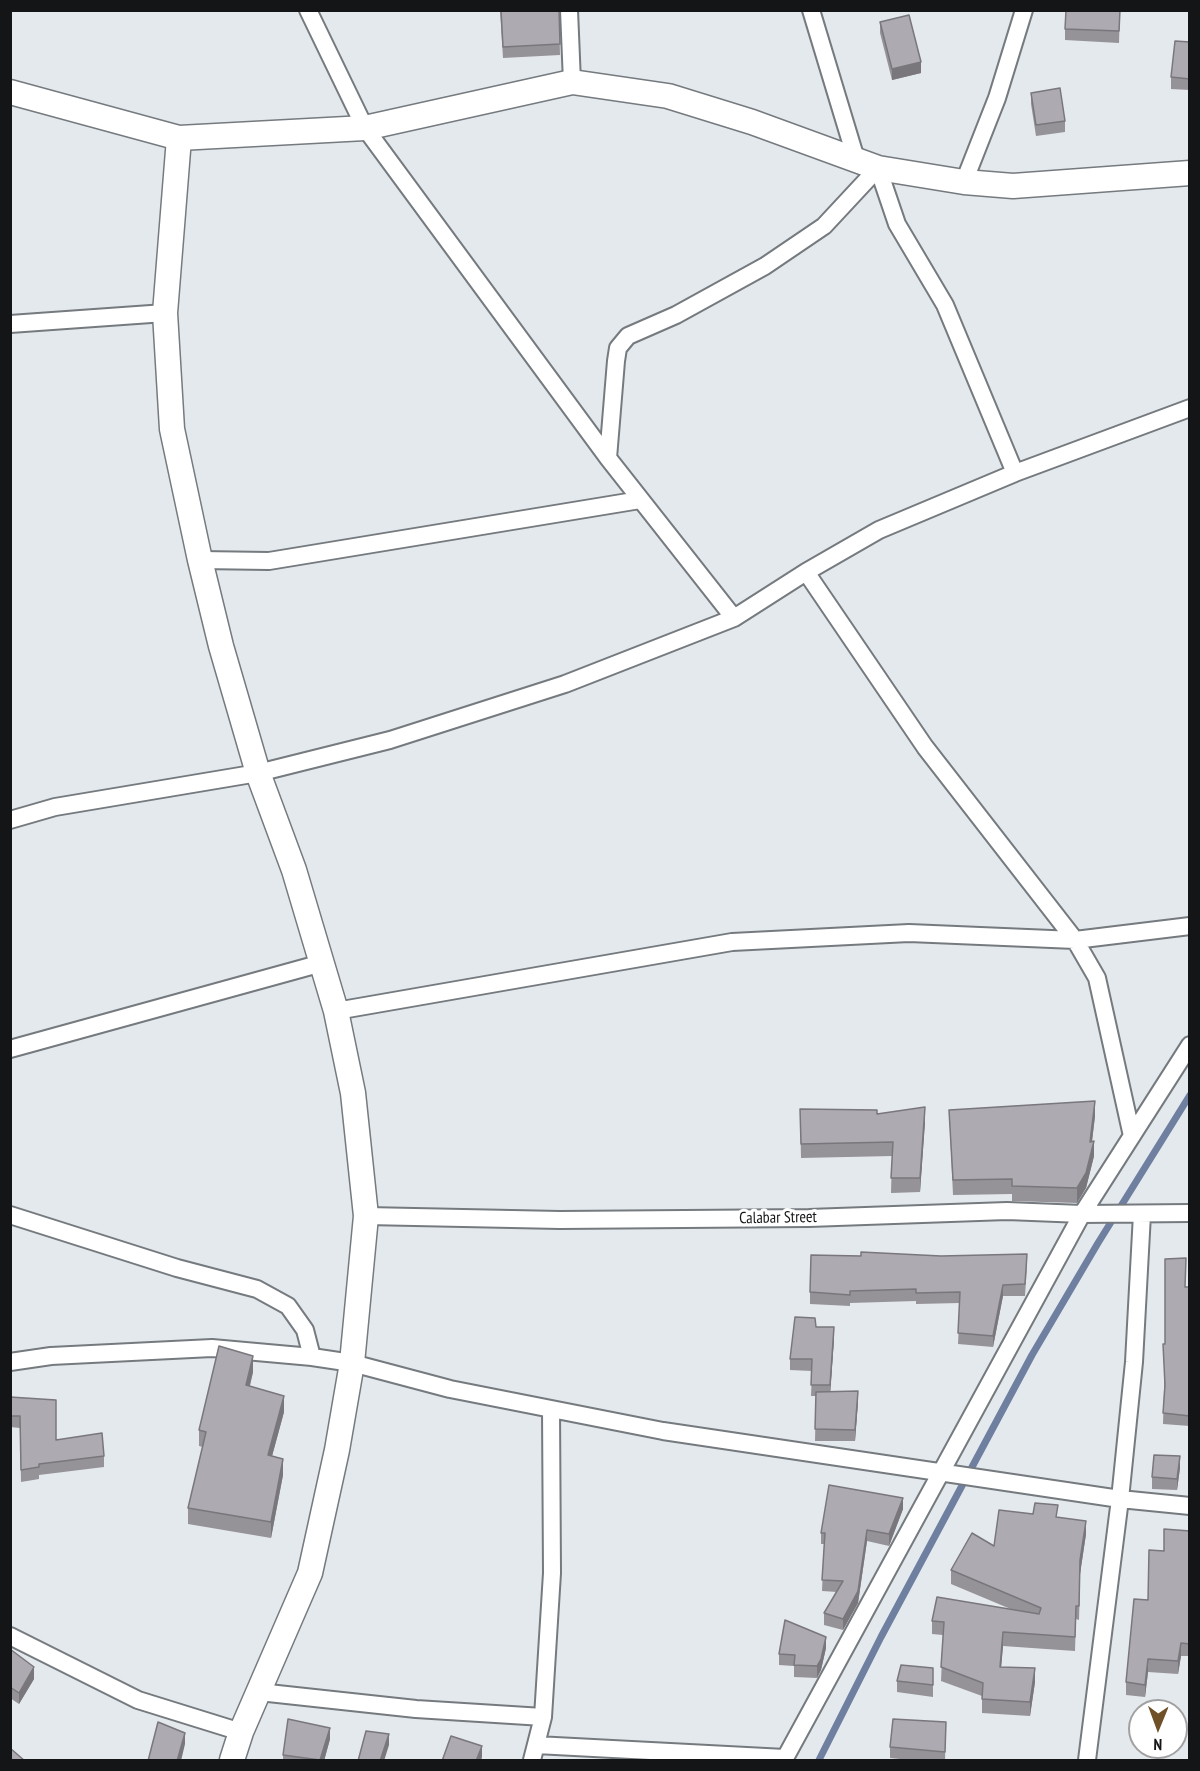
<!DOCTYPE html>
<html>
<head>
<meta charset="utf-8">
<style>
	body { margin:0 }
	#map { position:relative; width:1200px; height:1771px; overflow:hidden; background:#e4e9ee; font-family:"PT Sans Narrow",sans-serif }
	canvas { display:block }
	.frame { position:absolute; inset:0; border:12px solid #131517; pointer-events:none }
	.north { position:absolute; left:1128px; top:1699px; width:60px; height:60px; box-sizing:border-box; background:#fff; border:2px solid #a1a1a2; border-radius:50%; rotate:181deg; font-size:16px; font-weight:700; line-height:24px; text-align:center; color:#131517 }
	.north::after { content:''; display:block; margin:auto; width:21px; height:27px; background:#705127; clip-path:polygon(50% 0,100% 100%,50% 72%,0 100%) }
</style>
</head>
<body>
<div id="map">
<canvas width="1200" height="1771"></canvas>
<div class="frame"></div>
<div class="north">N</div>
</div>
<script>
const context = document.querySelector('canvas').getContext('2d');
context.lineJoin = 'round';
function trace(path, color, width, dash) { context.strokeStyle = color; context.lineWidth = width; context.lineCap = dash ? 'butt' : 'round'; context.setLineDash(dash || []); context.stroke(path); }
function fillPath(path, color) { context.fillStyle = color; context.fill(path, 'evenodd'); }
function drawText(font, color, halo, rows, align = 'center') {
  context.font = font + ' "PT Sans Narrow",sans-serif'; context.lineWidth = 6; context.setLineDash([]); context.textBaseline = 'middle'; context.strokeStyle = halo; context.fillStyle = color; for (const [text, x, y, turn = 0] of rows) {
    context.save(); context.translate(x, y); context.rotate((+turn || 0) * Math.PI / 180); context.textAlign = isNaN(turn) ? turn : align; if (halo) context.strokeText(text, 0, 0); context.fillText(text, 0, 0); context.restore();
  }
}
trace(new Path2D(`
	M819 1760 881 1637 1032 1355 1098 1243 1190 1095`), '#6e7fa0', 7);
const street = new Path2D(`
	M308 10 365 128 608 458 734 618
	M569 10 572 82
	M811 10 856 159
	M964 182 997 98 1024 10
	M10 324 165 313
	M608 458 616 361 618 348 628 336 676 315 765 266 824 226 878 168 897 224 945 305 1015 473
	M200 560 269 561 640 500
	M806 572 925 747 1075 940 1097 978 1132 1136
	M10 820 55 807 258 773 390 740 565 684 734 618 806 572 879 530 1015 473 1190 408
	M336 1011 732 942 909 933 1075 940 1190 926
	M10 1049 322 963
	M10 1215 177 1268 257 1289 288 1306 305 1330 312 1357
	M366 1216 560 1220 809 1218 1007 1211 1082 1214 1190 1213
	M10 1362 51 1356 212 1348 312 1357 352 1363 450 1389 663 1431 1120 1499 1190 1506
	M10 1636 138 1700 241 1732
	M259 1692 416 1709 543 1717
	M536 1745 785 1758
	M532 1760 543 1717 552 1573 551 1409
	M784 1760 1082 1214 1190 1045
	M1087 1760 1120 1499 1134 1362 1142 1214`);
const secondary = new Path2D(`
	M10 92 179 138 365 128 572 82 668 96 752 122 878 168 964 182 1013 186 1190 173
	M179 138 165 313 172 429 200 560 221 646 258 773 294 870 336 1011 353 1093 366 1216 352 1363 337 1450 310 1573 241 1732 232 1760`);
trace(street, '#757a7f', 20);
trace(secondary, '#757a7f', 27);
trace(street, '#fff', 16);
trace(secondary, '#fff', 24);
fillPath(new Path2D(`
	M500 10H559L560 55 503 58Z
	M1120 10 1119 43 1065 40V29Z
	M880 22 921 73 892 80 880 33Z
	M1190 42V90L1171 89V77Z
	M1031 93 1065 121V132L1036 136 1031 104Z
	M800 1109 877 1114 925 1122 920 1192 891 1193 892 1156 801 1158Z
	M949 1110 1095 1116 1092 1142 1094 1156 1086 1188 1077 1203 1012 1201V1194L953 1195Z
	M1027 1265 1025 1296H1003L993 1347 958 1344 960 1303 916 1304V1301L850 1303V1306L810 1304V1292Z
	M1185 1287H1190V1426L1163 1424 1164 1389 1165 1344Z
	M816 1327 834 1339 830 1392 858 1402 855 1441H815L816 1396H811L812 1371 790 1370V1359Z
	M253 1372 250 1386 284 1412 272 1456 283 1475 271 1538 188 1524V1508L203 1447 199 1446V1430Z
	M10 1397 56 1440 104 1456V1467L39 1475V1479L21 1482 20 1428 10 1427Z
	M1180 1468 1177 1490 1152 1489V1477Z
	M903 1509 889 1546 867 1541 858 1603 843 1630 824 1625V1613L837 1592 822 1591 824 1544H821V1533Z
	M1058 1517 1086 1534 1080 1574 1079 1620 1076 1619 1075 1651 1003 1646 1001 1667 1035 1682 1030 1716 982 1713V1696L941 1681 943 1635 932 1634V1621L1013 1610 951 1584V1570L994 1546Z
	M1190 1531V1656H1181L1178 1674 1148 1672 1145 1697 1126 1695V1682L1148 1600 1164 1551Z
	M826 1648 821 1670 817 1678 794 1677V1666L779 1665V1654Z
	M10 1649 34 1679 19 1704 10 1698Z
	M933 1668V1697L897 1692V1681Z
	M946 1722 945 1761H919L890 1758V1747Z
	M330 1739 324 1761H283V1755Z`), '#959298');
fillPath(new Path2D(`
	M921 62V73L892 80V69Z
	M1095 1101V1116L1090 1157V1142Z
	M925 1107V1122L920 1192V1178Z
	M1094 1141V1156L1086 1188 1077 1203V1188Z
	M1003 1285V1296L993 1347V1336Z
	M834 1327V1339L830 1397V1385Z
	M253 1356V1372L246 1400V1385Z
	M858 1391V1402L855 1441V1430Z
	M284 1396V1412L268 1471V1455Z
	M1180 1456V1468L1177 1490V1479Z
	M283 1459V1475L271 1538V1522Z
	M903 1498V1509L889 1546V1534Z
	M1086 1521V1534L1080 1574 1079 1620 1080 1560Z
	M867 1530V1541L858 1603 843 1630V1619Z
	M1003 1632V1646L1000 1681V1667Z
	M826 1637V1648L821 1670 817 1678V1666Z
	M1181 1643V1656L1178 1674V1661Z
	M1148 1659V1672L1145 1697V1685Z
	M34 1667V1679L19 1704V1693Z
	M1035 1668V1682L1030 1716V1702Z
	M330 1728V1739L324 1761H320Z
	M185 1733V1744L181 1761H177Z
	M389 1734V1745L384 1761H380Z
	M482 1746V1757L481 1761H476Z`), '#79777c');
const building = new Path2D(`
	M501 10H559L560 44 503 47Z
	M1066 10H1120L1119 31 1065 29Z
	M909 15 921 62 892 69 880 22Z
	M1175 41 1190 42V79L1171 77Z
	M1060 88 1065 121 1036 125 1031 93Z
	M1095 1101 1090 1142 1094 1141 1086 1173 1077 1188 1012 1186V1179L953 1180 949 1110Z
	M925 1107 920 1178H891L893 1142 801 1144 800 1109 877 1110V1114Z
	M861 1252 941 1256 1027 1254 1025 1284 1003 1285 993 1336 958 1333 960 1292 916 1293V1289L850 1291V1295L810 1292 811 1255 861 1256Z
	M1186 1258 1185 1287H1190V1416L1163 1413 1165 1385 1163 1344H1165V1259Z
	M795 1317 815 1318 816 1327H834L830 1385H811L812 1359H790Z
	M219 1346 253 1356 246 1385 284 1396 268 1455 283 1459 271 1522 188 1508 206 1432 199 1430Z
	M858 1391 855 1430 815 1429 816 1392Z
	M10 1397 56 1400V1440L102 1433 104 1456 39 1464V1467L21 1470 20 1416H10Z
	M1154 1455 1180 1456 1177 1479 1152 1477Z
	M829 1485 903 1498 889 1534 867 1530 858 1591 843 1619 824 1613 843 1581 822 1580 825 1533H821Z
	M1035 1503 1058 1505 1056 1517 1086 1521 1080 1560 1079 1606H1076L1075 1637 1003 1632 1000 1667 1035 1668 1030 1702 982 1699 983 1683 941 1667 944 1622 932 1621 937 1597 1039 1614 1041 1608 951 1570 972 1533 994 1546 999 1510 1033 1514Z
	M1164 1529 1190 1531V1644L1181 1643 1178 1661 1148 1659 1145 1685 1126 1682 1134 1599 1148 1600 1149 1550 1164 1551Z
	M785 1620 826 1637 821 1659 817 1666 794 1665 795 1655 779 1654Z
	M10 1649 34 1667 19 1693 10 1687Z
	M901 1665 933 1668V1685L897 1681Z
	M288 1719 330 1728 320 1760 283 1755Z
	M893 1719 946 1722 945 1752 890 1747Z
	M158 1722 185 1733 177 1761H148Z
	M366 1731 389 1734 380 1761H358Z
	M451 1736 482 1746 476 1761H442Z
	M10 1748 25 1761H10Z`);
fillPath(building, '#adaab1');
trace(building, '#79777c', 1.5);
drawText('16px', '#131517', '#fff', [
	["Calabar Street",778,1218,-1]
]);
</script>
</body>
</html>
